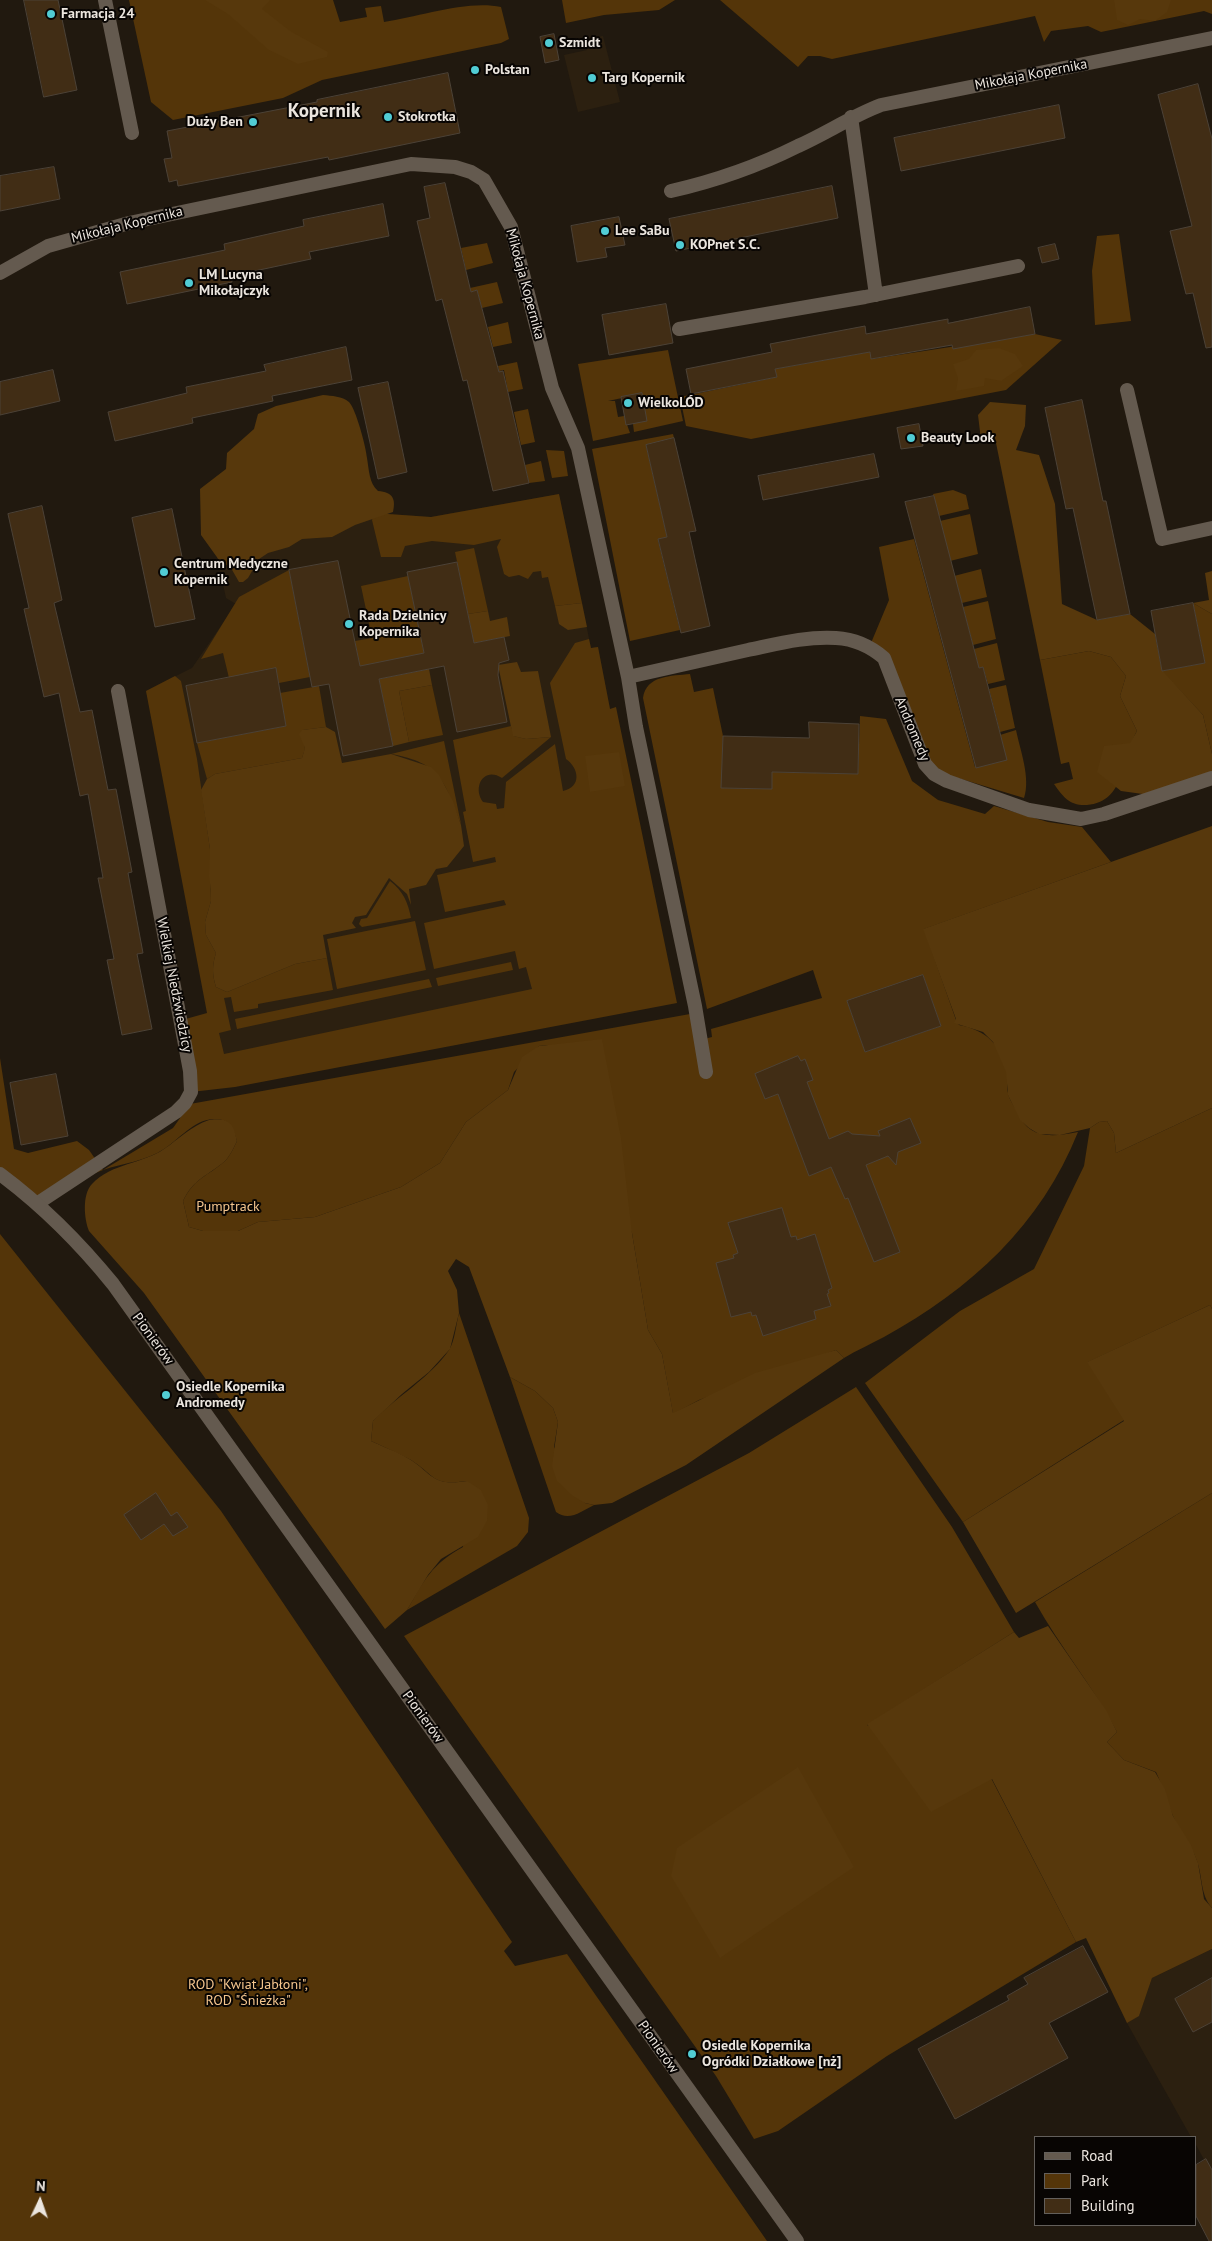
<!DOCTYPE html>
<html>
<head>
<meta charset="utf-8">
<style>
	body { margin:0 }
	#map { position:relative; width:1212px; height:2241px; overflow:hidden; background:#21190f; font-family:"PT Sans",sans-serif }
	canvas { display:block }
	.legend { position:absolute; left:1034px; top:2136px; width:162px; height:90px; box-sizing:border-box; background:#080503; border:1px solid #635f5b; margin:0; padding:6px 9px; list-style:none; font-size:15px; color:#ebe5de }
	.legend li { display:flex; align-items:center; gap:10px; height:25px }
	.legend b { width:25px; border:1px solid #635f5b }
	.north { position:absolute; left:15px; top:2176px; width:50px; height:50px; -webkit-text-stroke:4px #080503; paint-order:stroke; rotate:3deg; font-size:14px; font-weight:700; line-height:20px; text-align:center; color:#ebe5de }
	.north::after { content:''; display:block; margin:auto; width:18px; height:22px; background:#ebe5de; clip-path:polygon(50% 0,100% 100%,50% 72%,0 100%) }
</style>
</head>
<body>
<div id="map">
<canvas width="1212" height="2241"></canvas>
<ul class="legend">
<li><b style="height:6px;background:#645a4f"></b>Road</li>
<li><b style="height:14px;background:#543509"></b>Park</li>
<li><b style="height:14px;background:#412d15"></b>Building</li>
</ul>
<div class="north">N</div>
</div>
<script>
const context = document.querySelector('canvas').getContext('2d');
context.lineJoin = 'round';
function fillPath(path, color) { context.fillStyle = color; context.fill(path, 'evenodd'); }
function trace(path, color, width, dash) { context.strokeStyle = color; context.lineWidth = width; context.lineCap = dash ? 'butt' : 'round'; context.setLineDash(dash || []); context.stroke(path); }
function drawText(font, color, halo, rows, align = 'center') {
  context.font = font + ' "PT Sans",sans-serif'; context.lineWidth = 4; context.setLineDash([]); context.textBaseline = 'middle'; context.strokeStyle = halo; context.fillStyle = color; for (const [text, x, y, turn = 0] of rows) {
    context.save(); context.translate(x, y); context.rotate((+turn || 0) * Math.PI / 180); context.textAlign = isNaN(turn) ? turn : align; if (halo) context.strokeText(text, 0, 0); context.fillText(text, 0, 0); context.restore();
  }
}
fillPath(new Path2D(`
	M603 36 620 102 578 112 564 55 587 50 585 39Z
	M559 494 591 648 598 647 651 919 657 985 224 1069 146 691 192 668 236 604 226 598 215 548 374 513 431 517Z
	M1212 1949V2174L1196 2145V2137H1191L1127 2023 1139 2015 1152 1978Z`), '#2c2010');
fillPath(new Path2D(`
	M129 0H333L340 22 367 17 365 8 381 6 384 22C419 17 466 0 501 7L509 39 501 43 322 80 283 98 173 120 151 102Z
	M562 0H675L659 10 604 15 566 23Z
	M720 0H1212V14L1204 11 1101 32 1088 26 1051 31 1044 42 1035 16 832 59 820 56H808L798 67Z
	M1119 234 1131 321 1095 325 1092 271 1097 236Z
	M487 243 493 263 466 270 461 248Z
	M497 282 503 303 482 308 477 290 471 292 470 288Z
	M508 322 512 343 493 347 488 327Z
	M1035 334 1062 340 1006 390 751 439 686 426 680 397 777 377 775 369 870 352 872 359Z
	M668 350 683 421 634 432 633 424 641 394 608 401H615L618 417 624 416 630 433 593 441 578 364Z
	M517 362 523 389 508 392 504 370 499 371 498 366Z
	M528 409 535 442 521 445 514 412Z
	M673 434 674 438 646 445 667 537 658 540 680 630 630 641 592 449Z
	M546 450 564 451 568 476 552 478Z
	M541 461 545 481 529 483 525 465Z
	M953 490 966 495 969 509 939 516 933 494Z
	M559 494 582 603 555 606 548 577 542 578 541 571 533 572 528 579 519 575 509 577 504 574 497 547 501 539 474 545 432 541 405 546 401 557H381L372 520 374 513 431 517Z
	M970 514 978 554 950 561 940 521Z
	M914 539 975 767 1000 735 1016 730C1020 750 1031 778 1024 798L958 778 956 782 929 763 871 643 889 600 879 547Z
	M474 548 488 611 468 614 455 552Z
	M981 569 987 597 962 603 954 576Z
	M289 570 310 677 279 683 275 668 229 678 223 653 201 659 239 597Z
	M408 576 424 654 360 667 355 641 372 638 361 586Z
	M988 601 996 639 973 645 963 607Z
	M1193 603 1212 614V754L1203 715 1162 671 1205 663Z
	M589 639 591 648 598 647 610 709 616 707 677 1003 235 1087 191 1092 182 1020 207 1013 146 691 175 676 181 681 197 759 210 849 211 901 205 922 206 935 216 953C212 966 212 974 216 987L227 992 295 964 327 958 333 990 258 1004V1008L234 1012 231 997 224 998 231 1030 219 1033 224 1054 532 989 526 967 519 969 515 951 434 969 424 923 506 905 504 900 445 912 437 875 496 862 495 857 473 862 463 812 466 811 453 740 511 726 514 736 526 739 551 737 502 778C484 766 472 787 483 802L496 804 497 809 504 808 506 782 555 744 563 791C582 787 579 768 566 759L550 683 575 643Z
	M997 643 1005 680 988 684 983 667 979 668 974 649Z
	M1089 651 1111 657 1126 676 1120 696 1137 731C1121 758 1126 802 1087 805 1070 806 1063 797 1054 784L1073 779 1069 762 1061 764 1040 660Z
	M690 674 694 692 713 688 723 736 722 788 772 789V772L858 774 860 716 886 719 912 781 938 800 985 814 994 806 1048 822 1082 827 1111 862 924 929 956 1020 959 1025C986 1030 1002 1045 1007 1073 1008 1080 1006 1086 1008 1093 1009 1099 1013 1104 1016 1110 1029 1140 1051 1137 1078 1132 1041 1225 971 1289 884 1337 871 1344 857 1350 844 1358L836 1350 699 1400 673 1414 662 1354 648 1330 632 1233 548 1045 539 1046 514 1072 508 1090 466 1122 440 1163 401 1187 315 1217 258 1222 238 1231H203L189 1227 183 1201C195 1177 207 1177 225 1161 230 1156 234 1147 237 1141 233 1127 229 1118 213 1119 194 1120 178 1140 164 1149 147 1161 123 1163 103 1170 81 1178 59 1193 38 1203L0 1174V1058L14 1149 28 1153 77 1141 89 1150 103 1170 173 1128 190 1104 690 1014 696 1041 712 1037 711 1029 822 998 813 970 707 1009 643 698C646 675 672 676 690 674ZM923 975 941 1026 865 1052 847 1001Z
	M432 685 443 735 409 742 399 691Z
	M1006 685 1015 728 1000 732 989 689Z
	M319 686 326 727 303 730 305 749 302 758 215 774 207 779 197 743 286 726 280 693Z
	M444 741 461 824C444 781 441 763 391 754Z
	M390 881C403 891 408 902 411 918L362 927 359 924 361 919 367 918Z
	M415 921 426 970 337 989 327 939Z
	M511 962 513 970 438 986 436 978Z
	M429 979 432 987 237 1029 235 1019Z
	M1212 1108V1309L1210 1305 1088 1362 1124 1420 963 1522 865 1383 960 1311 1034 1269 1084 1166 1090 1128 1099 1122 1107 1121 1114 1133 1116 1153Z
	M0 1234 221 1511 512 1942 504 1951 515 1966 567 1954 767 2241H0Z
	M459 1313 529 1518 528 1532 517 1546 407 1610C425 1579 431 1565 463 1547L467 1481C431 1486 436 1476 411 1460 398 1453 384 1447 371 1441L373 1421C396 1397 431 1377 449 1350 455 1341 456 1324 459 1313Z
	M510 1377 535 1391 553 1408 558 1422 554 1447 585 1503 594 1505C582 1511 569 1522 556 1512Z
	M856 1387 952 1527 1014 1632 867 1725 991 1778 1076 1942 887 2056 778 2131 754 2139 716 2076 404 1636 749 1453Z
	M1212 1493V1908C1200 1894 1203 1878 1197 1861 1191 1844 1180 1832 1173 1816 1167 1801 1163 1787 1156 1772L1124 1760 1107 1742 1117 1732C1093 1686 1060 1647 1035 1602Z`), '#543509');
fillPath(new Path2D(`
	M205 0H270L262 9 290 31 328 52 327 57 298 64 269 50 228 14Z
	M1114 0H1171L1167 12 1155 21 1140 19 1128 25 1117 20Z
	M999 348 1015 354 1023 366 1001 381 985 378 984 386 956 391 958 378 953 364 969 359 976 350Z
	M323 395C332 396 342 396 349 402 356 409 366 447 367 458 369 470 369 483 378 491 393 492 396 499 393 512L355 525 332 537 302 539 289 547 268 553 259 559 248 578 243 582H239L231 568 219 560 201 535 200 489 226 469 227 453 254 429 258 414 276 406Z
	M990 402 1026 405 1025 426 1016 450 1039 455 1055 504 1062 604 1097 620 1130 614 1155 634 1162 670 1203 715 1212 754V778L1150 795 1121 791 1097 772 1104 746 1130 743 1137 731 1120 696 1126 676 1111 657 1089 651 1040 660 995 438 981 440 978 415Z
	M1212 571V614L1193 603 1209 600 1205 573Z
	M582 603 587 627 568 630 559 624 555 606Z
	M488 611 490 621 507 617 510 636 474 643 468 614Z
	M517 662 521 672 538 671 551 737 526 739 513 736 498 665Z
	M429 669 432 685 399 691 409 742 393 746 379 679Z
	M326 727 335 732 342 763 391 754 431 767 439 775 453 801 461 825 464 846 447 867 436 869 426 885 409 889 411 905 407 894 389 878 366 915 355 917 352 923 356 928 323 935 327 958 295 964 227 992 216 987C212 974 212 966 216 953L206 935 205 922 211 901V890L209 876 210 849 201 790 207 779 215 774 302 758 305 748 299 734 302 730Z
	M619 752 625 786 590 792 585 756Z
	M1212 826V1108L1116 1153 1114 1133 1107 1121 1099 1122 1090 1128 1060 1135 1039 1134 1029 1128 1020 1120 1008 1095 1006 1072 993 1042 983 1032 954 1023 956 1019 923 929Z
	M602 1039 621 1138 632 1233 648 1330 662 1354 673 1413 755 1373 836 1350 844 1358 686 1465 612 1503 594 1505 585 1503 573 1496 557 1481 552 1466 558 1422 553 1408 535 1391 510 1377 469 1267 456 1259 448 1271 457 1290 459 1313 450 1349 429 1372 402 1394 373 1421 371 1441C381 1446 393 1450 404 1456 433 1471 428 1487 467 1481L481 1490 488 1505 487 1521 478 1537 441 1559 428 1575 407 1610 385 1629 144 1293 89 1231C84 1219 82 1194 92 1184 112 1163 142 1164 164 1149 179 1139 191 1126 209 1120 212 1119 220 1119 224 1120 234 1123 235 1133 237 1141 234 1147 230 1156 225 1161 208 1176 194 1178 183 1201L189 1227 203 1231H238L258 1222 315 1217 401 1187 440 1163 466 1122 508 1090 522 1057 539 1046Z
	M1210 1305 1212 1309V1493L1016 1613 963 1522 1124 1421 1087 1362Z
	M1048 1626 1106 1710 1117 1732 1107 1742 1124 1760 1155 1772 1165 1789 1173 1816 1191 1845 1198 1863 1204 1899 1212 1908V1949L1152 1978 1139 2016 1127 2023 1086 1938 1076 1942 992 1779 931 1812 867 1724 1014 1632 1019 1638Z
	M798 1767 854 1867 720 1958 671 1876 677 1848Z`), '#57380c');
const building = new Path2D(`
	M24 0H58L77 90 44 97Z
	M554 34 559 60 545 63 540 37Z
	M448 73 460 133 329 160 328 157 178 186 177 180 169 182 164 159 172 158 167 131 317 102V100Z
	M1198 84 1212 139V347L1206 348 1193 293 1186 294 1170 231 1192 226 1158 95Z
	M1059 105 1065 138 901 171 894 138Z
	M54 167 60 199 0 211V176Z
	M445 183 471 292 477 290 499 372 503 371 529 483 493 491 467 380 463 381 442 299 436 301 417 221 430 218 424 187Z
	M832 186 838 218 676 251 669 219Z
	M383 204 389 236 309 252 311 259 231 276 232 282 127 304 120 272 225 250 224 244 304 226 303 220Z
	M619 217 625 245 605 248 607 257 577 262 571 226Z
	M1055 244 1059 259 1042 263 1038 248Z
	M666 304 673 343 609 355 602 315Z
	M1030 307 1035 334 953 349 952 345 871 359 870 352 775 369 777 377 691 394 686 369 772 352 770 344 865 326 866 334 948 319V323Z
	M346 347 352 380 272 396 273 401 192 418 193 423 115 441 108 412 187 393 186 387 266 371 264 365Z
	M53 370 60 401 0 415V382Z
	M388 382 407 472 378 479 358 388Z
	M642 393 647 421 626 425 621 397Z
	M1082 400 1103 501H1106L1130 614 1097 620 1073 508 1066 509 1045 408Z
	M919 424 923 446 901 449 897 428Z
	M674 438 696 531 689 532 710 626 681 633 658 539 667 537 646 445Z
	M874 454 879 477 763 500 758 476Z
	M934 496 979 668 983 667 1007 760 976 768 905 502Z
	M42 506 62 600 54 603 80 712 92 710 108 790 116 789 132 872 128 873 143 953 137 954 152 1029 122 1035 107 960 114 959 98 878H103L88 794 80 796 59 693 44 697 24 609 29 608 8 514Z
	M172 509 195 619 155 627 132 518Z
	M338 561 360 666 424 653 407 572 457 562 474 643 504 637 509 660 499 663 498 675 507 722 457 732 444 666 379 679 393 746 343 756 329 684 312 687 289 570Z
	M1193 603 1205 663 1162 671 1151 611Z
	M276 668 286 726 197 743 186 686Z
	M809 722 859 724 858 774 772 772V789L721 788 723 736 809 738Z
	M923 975 941 1026 865 1052 847 1001Z
	M798 1056 801 1061 805 1059 813 1080 807 1082 829 1139 848 1131 852 1134 880 1136 878 1131 910 1118 921 1143 898 1152 896 1165 888 1156 866 1165 900 1252 874 1262 848 1198 845 1199 831 1167 809 1176 778 1094 765 1099 755 1074Z
	M56 1074 68 1136 21 1145 10 1083Z
	M782 1208 791 1237 796 1236 797 1240 815 1234 832 1288 828 1290 829 1293 827 1294 831 1306 814 1311 816 1319 763 1336 756 1315 752 1316 751 1312 731 1317 716 1263 734 1258 733 1255 738 1253 728 1223Z
	M156 1493 171 1516 177 1512 188 1527 173 1536 164 1524 141 1540 124 1515Z
	M1083 1946 1108 1992 1049 2023 1068 2058 955 2119 918 2049 1009 2000 1007 1996 1028 1984 1024 1978Z
	M1212 1978V2022L1193 2032 1175 1999Z
	M1206 2159 1212 2170V2241H1209L1196 2216V2165Z`);
fillPath(building, '#412d15');
trace(building, '#4c4237', 1);
trace(new Path2D(`
	M105 0 132 133
	M851 117 876 295
	M671 191C715 181 758 166 798 146 827 133 852 116 881 105L1212 38
	M0 273 48 246 129 223 411 164 455 167 471 172 484 180 511 227 552 388 578 448 628 677 636 727 695 1006 706 1072
	M679 329 865 297 1018 266
	M1127 390 1162 539 1212 528
	M628 677C668 668 708 659 748 650 777 644 807 636 836 638 855 639 870 646 884 658L925 764 934 774 947 781 1029 810 1081 819 1104 814 1212 778
	M38 1203 176 1112 185 1103 191 1092 190 1071 118 691`), '#645a4f', 14);
trace(new Path2D(`
	M0 1174C43 1206 79 1242 113 1284L797 2241`), '#645a4f', 14);
for (const [x, y, r, color] of [
	[51,14,5,"#51ccd4"],
	[549,43,5,"#51ccd4"],
	[475,70,5,"#51ccd4"],
	[592,78,5,"#51ccd4"],
	[388,117,5,"#51ccd4"],
	[253,122,5,"#51ccd4"],
	[605,231,5,"#51ccd4"],
	[680,245,5,"#51ccd4"],
	[189,283,5,"#51ccd4"],
	[628,403,5,"#51ccd4"],
	[911,438,5,"#51ccd4"],
	[164,572,5,"#51ccd4"],
	[349,624,5,"#51ccd4"],
	[166,1395,5,"#51ccd4"],
	[692,2054,5,"#51ccd4"]
]) { const dot = new Path2D(); dot.arc(x, y, r, 0, 2 * Math.PI); context.fillStyle = color; context.fill(dot); trace(dot, '#080503', 2); }
drawText('bold 14px', '#ebe5de', '#080503', [
	["Farmacja 24",61,14],
	["Szmidt",559,43],
	["Polstan",485,70],
	["Targ Kopernik",602,78],
	["Stokrotka",398,117],
	["Duży Ben",243,122,"right"],
	["Lee SaBu",615,231],
	["KOPnet S.C.",690,245],
	["LM Lucyna",199,275],
	["Mikołajczyk",199,291],
	["WielkoLÓD",638,403],
	["Beauty Look",921,438],
	["Centrum Medyczne",174,564],
	["Kopernik",174,580],
	["Rada Dzielnicy",359,616],
	["Kopernika",359,632],
	["Osiedle Kopernika",176,1387],
	["Andromedy",176,1403],
	["Osiedle Kopernika",702,2046],
	["Ogródki Działkowe [nż]",702,2062]
], 'left');
drawText('14px', '#ebe5de', '#080503', [
	["Mikołaja Kopernika",1031,75,-11],
	["Mikołaja Kopernika",127,225,-14],
	["Mikołaja Kopernika",525,284,75],
	["Andromedy",912,729,67],
	["Wielkiej Niedźwiedzicy",174,985,79],
	["Pionierów",153,1339,54],
	["Pionierów",423,1717,54],
	["Pionierów",658,2047,55]
]);
drawText('14px', '#f5c68e', '#080503', [
	["Pumptrack",228,1207],
	["ROD \"Kwiat Jabłoni\",",248,1985],
	["ROD \"Śnieżka\"",248,2001]
]);
drawText('bold 19px', '#ebe5de', '#080503', [
	["Kopernik",324,112]
]);
</script>
</body>
</html>
